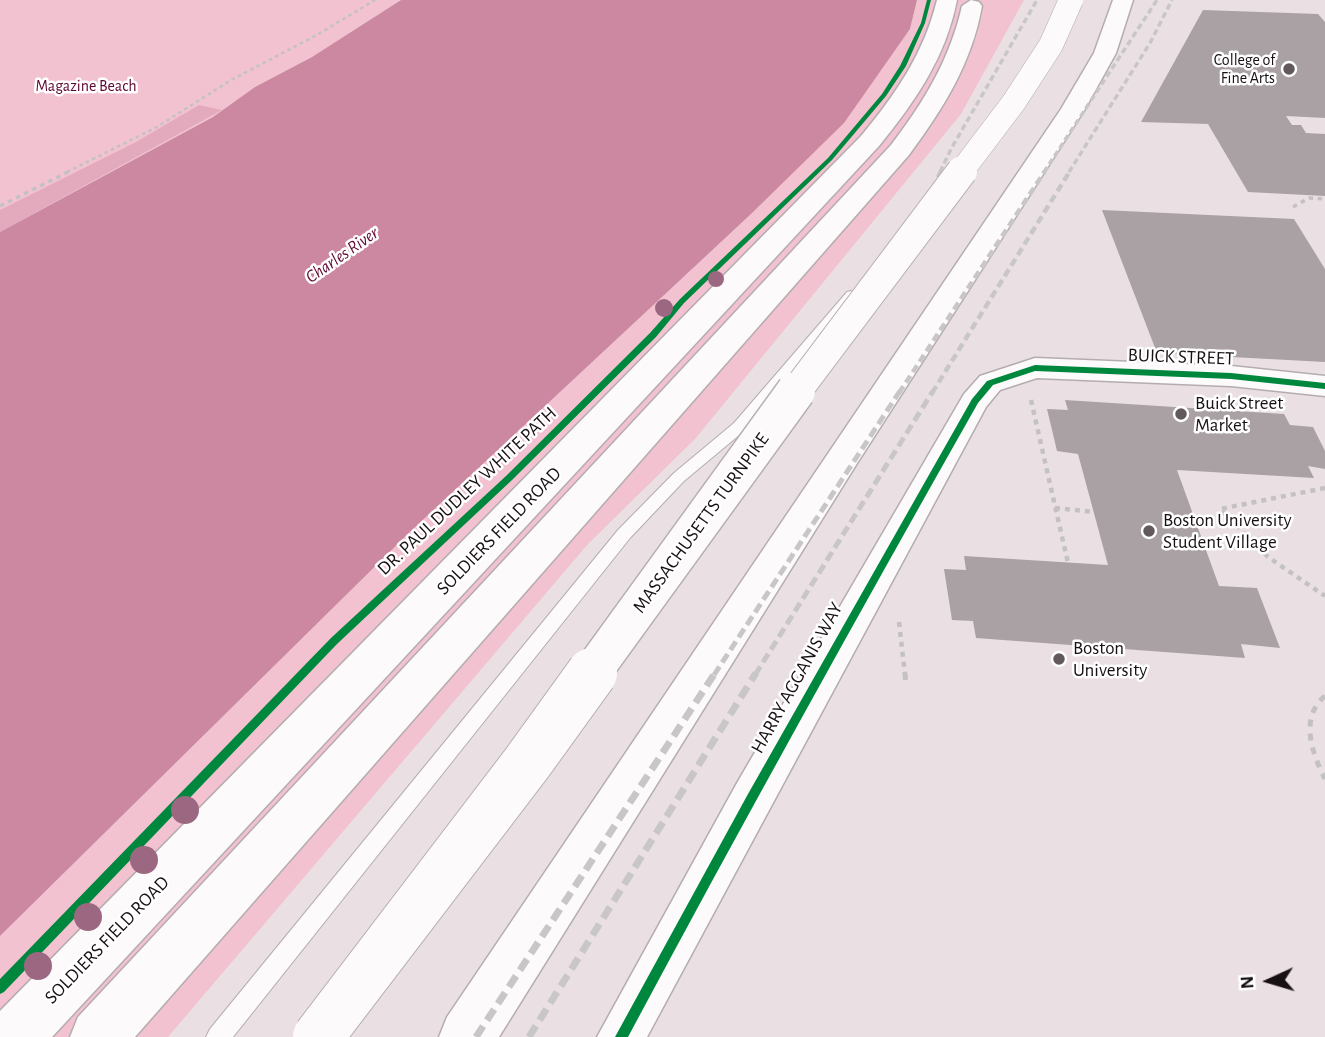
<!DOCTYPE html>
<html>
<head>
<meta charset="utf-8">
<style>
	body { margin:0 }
	#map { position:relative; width:1325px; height:1037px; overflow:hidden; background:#eae0e3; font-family:"Alegreya Sans",sans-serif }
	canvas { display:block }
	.north { position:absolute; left:1234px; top:946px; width:70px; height:70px; -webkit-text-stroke:5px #fff; paint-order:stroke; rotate:266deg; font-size:19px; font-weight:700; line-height:28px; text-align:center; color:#181113 }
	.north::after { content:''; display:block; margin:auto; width:24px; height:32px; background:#181113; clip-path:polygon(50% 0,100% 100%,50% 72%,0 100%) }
</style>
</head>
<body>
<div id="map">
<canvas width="1325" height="1037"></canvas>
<div class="north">N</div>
</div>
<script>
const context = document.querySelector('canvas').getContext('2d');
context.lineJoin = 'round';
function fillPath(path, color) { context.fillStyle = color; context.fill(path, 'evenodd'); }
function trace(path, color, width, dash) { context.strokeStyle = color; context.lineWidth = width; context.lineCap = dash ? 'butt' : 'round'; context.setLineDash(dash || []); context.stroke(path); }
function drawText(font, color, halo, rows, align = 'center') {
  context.font = font + ' "Alegreya Sans",sans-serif'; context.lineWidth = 5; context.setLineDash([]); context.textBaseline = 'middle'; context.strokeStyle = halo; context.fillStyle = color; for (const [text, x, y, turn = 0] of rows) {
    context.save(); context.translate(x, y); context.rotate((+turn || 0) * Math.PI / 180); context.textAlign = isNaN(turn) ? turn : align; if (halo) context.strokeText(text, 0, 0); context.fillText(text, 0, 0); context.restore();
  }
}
fillPath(new Path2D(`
	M0 0H401L312 57 255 87 213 117 0 232Z
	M917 0H1024L961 114 695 439 588 544 168 1037H0V936L412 530 751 214 843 123 910 29Z`), '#f2c2d1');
fillPath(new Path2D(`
	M199 105 222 110 0 232V210L136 142Z`), '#e3aabe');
fillPath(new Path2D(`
	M401 0H917L910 29 844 123 751 214 412 530 0 936V232L213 117 255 87 312 57Z`), '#cb88a0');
fillPath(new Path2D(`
	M1203 10 1318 14 1325 22V118L1286 116 1292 125H1301L1306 133 1325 134V196L1248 192 1208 124 1141 122Z
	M1102 210 1294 219 1325 269V362L1157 353Z
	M1065 400 1284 414 1290 425 1313 427 1325 451V469L1308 466 1314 478 1177 470 1219 586 1257 588 1280 648 1241 644 1245 658 976 638 973 621 952 620 944 569 966 570 964 556 1108 565 1078 454 1057 451 1047 409 1068 410Z`), '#a9a1a3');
const service = new Path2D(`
	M851 291 857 295 855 298 744 431 684 481 630 538 233 1037H206L210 1029 618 530 674 473 734 423 847 292Z`);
const minor = new Path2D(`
	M1035 358 1231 366 1325 376V396L1231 386 1037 378 1000 390 986 407 647 1037H597L737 783 964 394 980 376Z`);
const motorway = new Path2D(`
	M937 0H957C946 57 915 102 879 146L52 1037H0V1011L861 136C896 94 924 53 937 0Z
	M971 0 979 2 982 6C972 63 943 109 909 155L135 1037H70L78 1017 891 145C924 102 950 59 962 6Z
	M1113 0H1133L1116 53 1085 109 856 465 499 1037H439L447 1017 1061 109 1094 53Z`);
trace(service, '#b4acae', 2);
trace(minor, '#b4acae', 3);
trace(motorway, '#b4acae', 3);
trace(new Path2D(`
	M67 172 157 127 231 80 315 36 375 0`), '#c4c1c2', 2.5, [3.5, 3.5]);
trace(new Path2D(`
	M0 206 70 171
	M1293 207 1309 198 1325 199`), '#c4c1c2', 3.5, [4.5, 4.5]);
trace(new Path2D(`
	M1031 400 1068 563
	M1325 488 1220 509 1268 557 1325 596
	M1055 508 1094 512
	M899 622 905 675`), '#c4c1c2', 4.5, [5, 5]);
trace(new Path2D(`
	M905 673 906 685
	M1325 696C1299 718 1312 753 1325 779`), '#c4c1c2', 5, [7, 7]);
fillPath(service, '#fcfafb');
fillPath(minor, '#fcfafb');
fillPath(motorway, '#fcfafb');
trace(new Path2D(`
	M940 172 951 149 1037 0
	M1044 172 1157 0
	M1069 172 1150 43 1172 0`), '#c9c6c7', 3.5, [6, 3.5]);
trace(new Path2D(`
	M812 393C863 323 905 249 941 171
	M899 393 1045 171
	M932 393 1070 171`), '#c9c6c7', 4.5, [8, 4.5]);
trace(new Path2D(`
	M606 675 813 391
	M714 675 900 391
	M755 675 933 391`), '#c9c6c7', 5, [10, 5]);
trace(new Path2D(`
	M357 1015 607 673
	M476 1037 715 673
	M529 1037 756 673`), '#c9c6c7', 7, [13, 7]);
const motorwayBridgeFar3 = new Path2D(`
	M961 172 1014 102 1051 45 1071 0`);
const motorwayBridgeFar2 = new Path2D(`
	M795 393 962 171`);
const motorwayBridgeFar1 = new Path2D(`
	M590 675 796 391`);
const motorwayBridge = new Path2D(`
	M318 1037 527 763 592 673`);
trace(motorwayBridgeFar3, '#b4acae', 25, []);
trace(motorwayBridgeFar2, '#b4acae', 32, []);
trace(motorwayBridgeFar1, '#b4acae', 41, []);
trace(motorwayBridge, '#b4acae', 52, []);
trace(motorwayBridgeFar3, '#fcfafb', 24);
trace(motorwayBridgeFar2, '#fcfafb', 30);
trace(motorwayBridgeFar1, '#fcfafb', 38);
trace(motorwayBridge, '#fcfafb', 50);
fillPath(new Path2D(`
	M927 0H931L925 23 906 66 886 96 832 160 684 303 656 337 512 480 337 644 4 992 0 994V979L331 638 506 476 650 333 680 299 828 158 882 94 900 66 921 23Z
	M1035 365 1231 373 1325 383V389L1231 379 1035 371 993 385 978 403C859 613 742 824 628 1037H615L748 794 972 399 987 381Z`), '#00873e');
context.fillStyle = '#9c6881';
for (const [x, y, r] of [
	[716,279,8],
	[664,308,9],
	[185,810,14],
	[144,860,14],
	[88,917,14],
	[38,966,14]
]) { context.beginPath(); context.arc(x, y, r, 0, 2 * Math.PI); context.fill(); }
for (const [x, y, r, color] of [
	[1289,69,7,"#62595c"],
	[1181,414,7,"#62595c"],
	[1149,531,7,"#62595c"],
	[1059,659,7,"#62595c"]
]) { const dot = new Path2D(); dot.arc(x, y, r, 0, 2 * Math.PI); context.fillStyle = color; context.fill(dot); trace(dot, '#fff', 2.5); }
drawText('16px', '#181113', '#fff', [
	["College of",1275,60],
	["Fine Arts",1275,78]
], 'right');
drawText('16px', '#5d0530', '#fff', [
	["Magazine Beach",86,86]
]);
drawText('italic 18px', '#610a34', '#fff', [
	["Charles River",342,255,-35]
]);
drawText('19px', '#181113', '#fff', [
	["BUICK STREET",1181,357,2],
	["DR. PAUL DUDLEY WHITE PATH",467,491,-43],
	["MASSACHUSETTS TURNPIKE",701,523,-54],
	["SOLDIERS FIELD ROAD",499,531,-46],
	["HARRY AGGANIS WAY",797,678,-61],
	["SOLDIERS FIELD ROAD",107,940,-46]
]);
drawText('19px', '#181113', '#fff', [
	["Buick Street",1195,403],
	["Market",1195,425],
	["Boston University",1163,520],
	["Student Village",1163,542],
	["Boston",1073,648],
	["University",1073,670]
], 'left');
</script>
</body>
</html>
